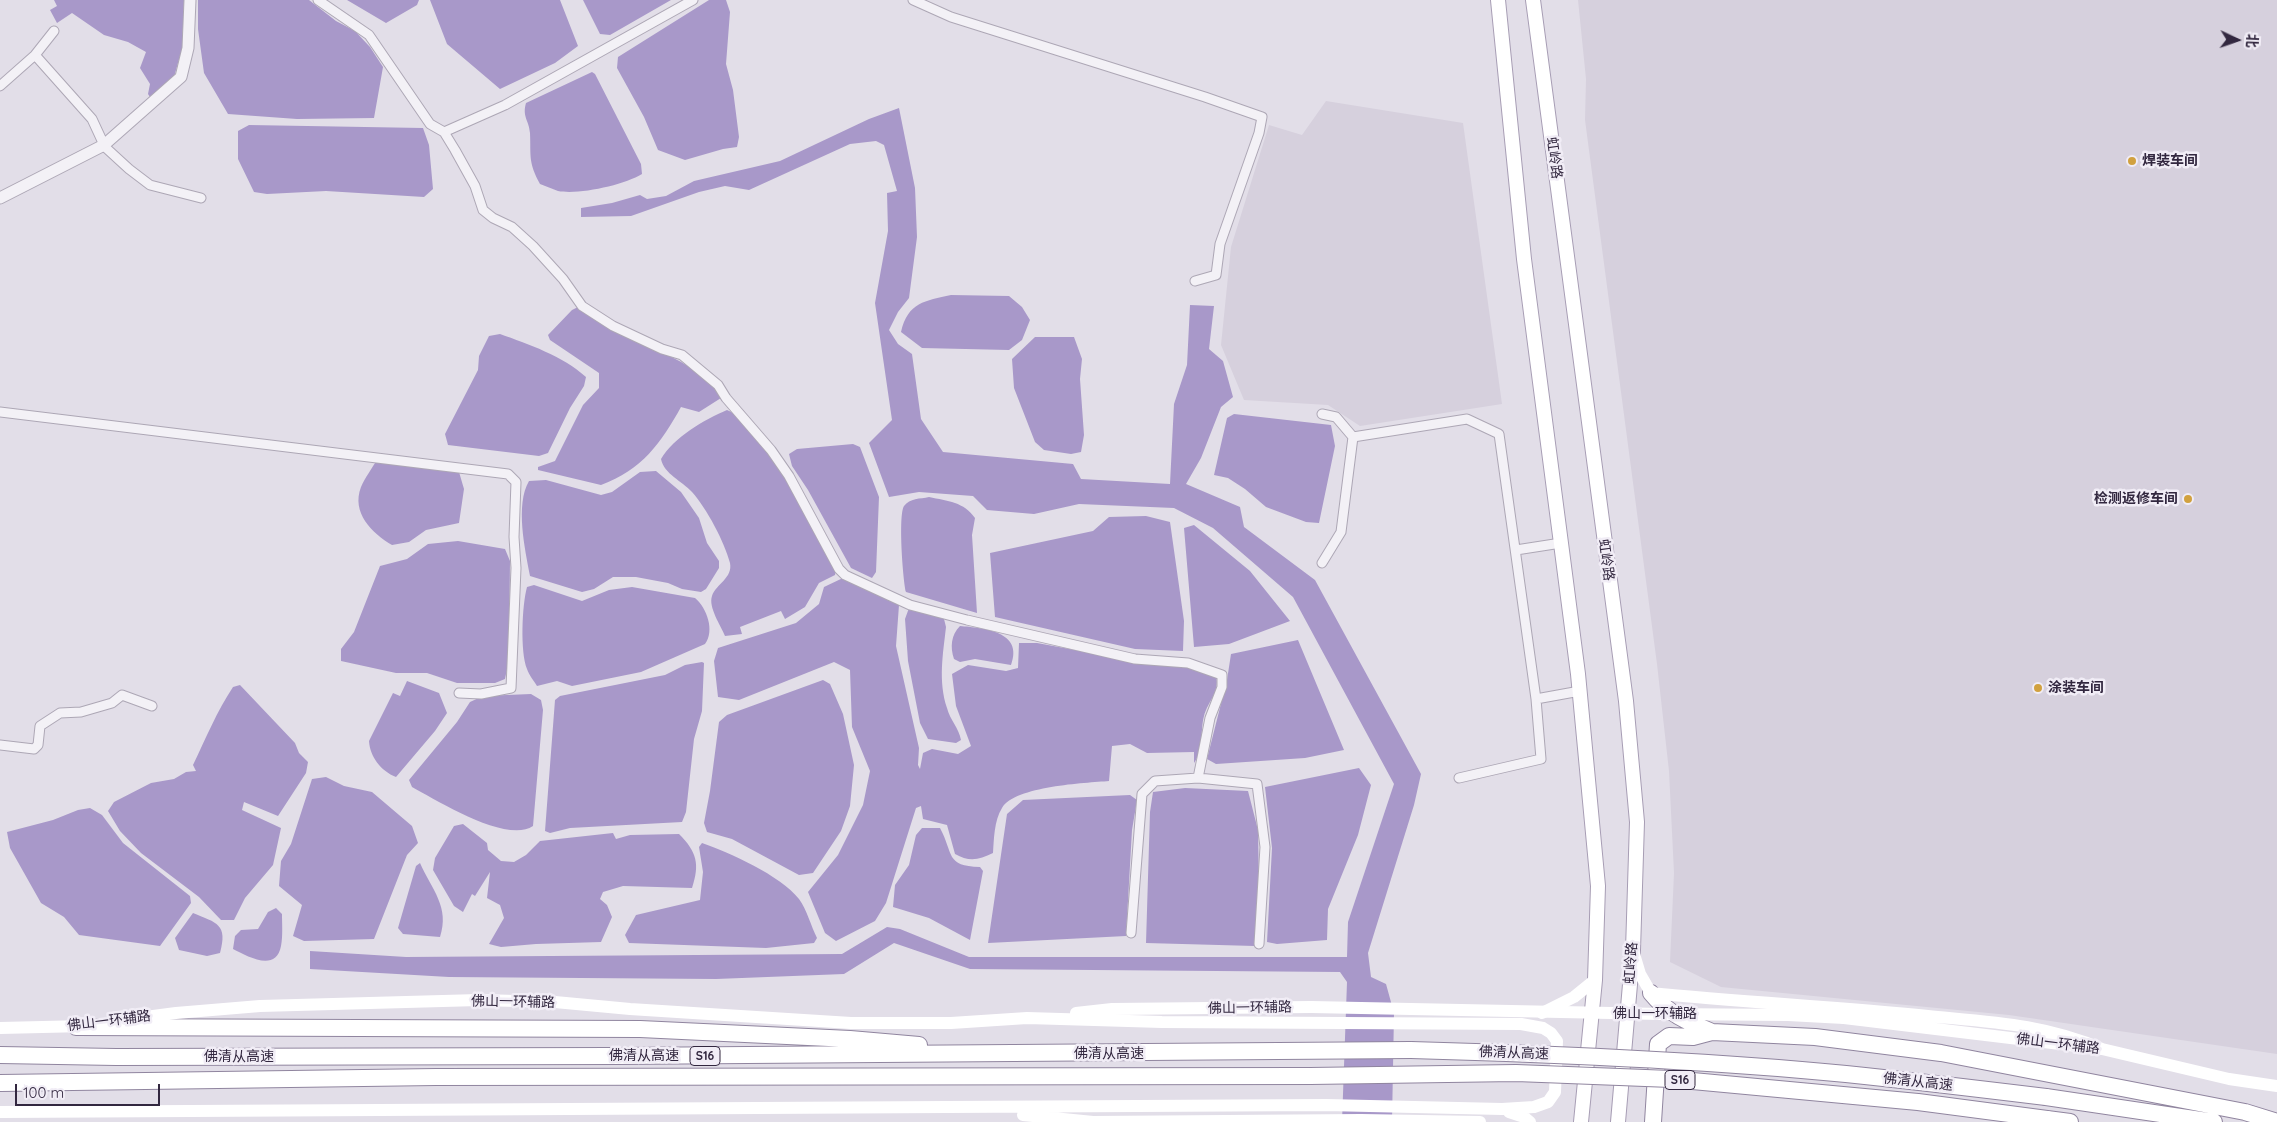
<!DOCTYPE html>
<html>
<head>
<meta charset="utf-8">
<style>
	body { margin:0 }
	#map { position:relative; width:2277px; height:1122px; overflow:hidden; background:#e2dee8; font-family:Quicksand,"Noto Sans SC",sans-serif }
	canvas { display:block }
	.north { position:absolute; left:2212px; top:15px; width:50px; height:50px; -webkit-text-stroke:4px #f1edf6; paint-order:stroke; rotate:93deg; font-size:14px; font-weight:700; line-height:20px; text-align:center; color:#32273f }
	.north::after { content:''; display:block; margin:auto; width:18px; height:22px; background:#32273f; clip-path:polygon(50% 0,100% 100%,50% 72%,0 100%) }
	.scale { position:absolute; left:15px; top:1084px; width:145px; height:22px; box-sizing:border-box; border:2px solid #32273f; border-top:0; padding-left:6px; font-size:15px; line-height:18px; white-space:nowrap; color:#32273f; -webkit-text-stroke:4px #f1edf6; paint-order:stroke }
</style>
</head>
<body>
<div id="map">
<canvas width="2277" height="1122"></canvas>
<div class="north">北</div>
<div class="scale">100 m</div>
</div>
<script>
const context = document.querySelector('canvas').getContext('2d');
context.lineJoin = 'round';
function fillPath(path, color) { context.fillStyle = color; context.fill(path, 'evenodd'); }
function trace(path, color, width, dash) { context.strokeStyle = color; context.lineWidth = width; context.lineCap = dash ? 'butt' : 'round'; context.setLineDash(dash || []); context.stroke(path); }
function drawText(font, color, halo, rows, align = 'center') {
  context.font = font + ' Quicksand,"Noto Sans SC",sans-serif'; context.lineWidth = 5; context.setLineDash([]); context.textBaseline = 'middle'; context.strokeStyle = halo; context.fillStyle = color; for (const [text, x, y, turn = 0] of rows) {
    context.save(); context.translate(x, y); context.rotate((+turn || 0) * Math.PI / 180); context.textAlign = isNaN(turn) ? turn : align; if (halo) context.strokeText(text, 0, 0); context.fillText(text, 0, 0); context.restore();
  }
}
fillPath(new Path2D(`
	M1578 0H2277V1054L2009 1015 1721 987 1670 962 1674 873 1669 771 1657 664 1585 120 1586 79Z
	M1326 101 1463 123 1502 404 1360 426 1328 405 1244 400 1221 345 1231 247 1269 125 1302 135Z`), '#d6d0dd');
fillPath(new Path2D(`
	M54 0H184L182 49 174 77 152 100 148 94 150 84 140 68 146 52 128 42 104 35 72 13 57 23 50 10 57 6Z
	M198 0H309L336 21 355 31 370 47 383 67 374 118 297 119 228 114 204 73 198 29Z
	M347 0H419L417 5 386 23Z
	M430 0H560L578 46 555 63 500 89 447 44Z
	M583 0H671L610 35 600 34Z
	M709 0H726L730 12 726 64 733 90 739 137 737 147 723 149 685 160 658 150 644 117 617 68 618 57Z
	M592 72 595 74 641 164 642 174C624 185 579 195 558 191 552 189 546 186 540 184 528 162 531 156 530 133 529 120 522 117 526 103Z
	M899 108 915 188 917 237 909 298 898 312 889 330 898 344 912 354 921 419 943 452 1073 464 1081 479 1170 484 1174 404 1187 365 1190 305 1214 306 1209 349 1223 361 1233 397 1221 407 1201 458 1186 484 1240 507 1244 527 1315 580 1421 774 1414 805 1368 953 1371 977 1386 984 1394 1013 1392 1122H1342L1347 982 1340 972 970 969 894 943 844 974 716 979 449 977 310 969V951L406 957 842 954 887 927 900 929 969 957H1347L1348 922 1394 784 1293 597 1213 528 1174 508 1079 504 1034 514 987 510 973 496 919 492 889 497 869 443 892 420 875 303 888 231 887 193 897 191 884 145 876 141 850 144 749 190 725 186 699 192 631 216 581 217V208L612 203 640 195 647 199 666 196 694 181 780 161 869 119Z
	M249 125 423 128 429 145 433 189 424 197 326 191 267 194 254 192 238 159V131Z
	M951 295 1009 296 1022 307 1030 320 1022 340 1009 350 922 348 901 332C908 302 925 301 951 295Z
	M578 307C589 316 600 324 613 330 645 346 705 365 721 398L699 412 681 407C661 443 642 470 601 485L538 470V467L555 461 583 405 599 388V373L550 340 548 335 572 310Z
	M500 334C528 344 563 356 586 377L584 386 570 408 548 453 539 456 448 445 445 434 478 370 479 356 489 336Z
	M1035 337H1074L1082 359 1080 379 1084 435 1081 452 1071 454 1044 450 1035 442 1014 388 1012 359Z
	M727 410C767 427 814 529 836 569L835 575 819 583 805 607 785 619 781 611 740 627 742 634 725 636C721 626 708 607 712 596 716 584 733 578 730 563 724 541 707 509 692 492 682 481 664 474 661 459 674 437 704 420 727 410Z
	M1234 414 1331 425 1335 446 1319 523 1306 522 1266 507 1245 489 1228 478 1214 475 1227 418Z
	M853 444 860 447 879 497 876 572 872 578 851 568 808 490 792 466 789 454 797 449Z
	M377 460 459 472 464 489 459 523 426 530 409 542 392 545C372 533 351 513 361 487 365 478 372 468 377 460Z
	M656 471 681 492 699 518 707 543 719 561V568L706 589 701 592 682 589 668 583 636 577H613L594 589 582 592 530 576C525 549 515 505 529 481L546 480 601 495 612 492 640 472Z
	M929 497C948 501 964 502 975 518L972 535 977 613 906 592C903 580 898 515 904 506 910 498 920 499 929 497Z
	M1146 516 1170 522 1184 621 1183 651 1135 649 995 617 990 553 1093 531 1109 517Z
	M1194 525 1250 571 1290 621 1229 644 1194 647 1184 528Z
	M458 541 505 549 510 561 509 659 505 679 495 683H457L427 673H396L341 661V649L354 632 380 566 407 559 428 544Z
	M845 577 880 594 899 605 896 646 919 748 918 765 920 769 923 753 932 749 958 754 971 746 956 706 952 674 968 665 1006 671 1018 668 1019 643H1037L1140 662 1194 667 1216 676C1220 692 1208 701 1204 716 1200 731 1204 750 1194 763V752L1147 753 1130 744 1112 746 1109 781C1085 783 1015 786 1002 808 994 821 994 839 993 853 979 860 969 862 955 854L947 825 923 819 921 806 916 808 886 903 875 921 836 941 825 933 808 892 838 855 863 805 870 771 852 727 850 670 834 662 739 700 718 697 714 661 718 648 796 623 819 604 824 587Z
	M534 585 582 601 609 590 632 587 695 598C707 608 715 631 705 644L641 672 572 686 557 681 537 686C534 681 529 675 527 669 520 652 522 605 527 587Z
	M909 608 944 619 946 627C943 654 938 681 947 708 950 720 959 728 961 740L956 743 928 739 920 723 908 661 905 619Z
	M960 626C983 628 1024 631 1011 665L975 659 960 662 954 659C950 647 951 635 960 626Z
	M1298 640 1344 750 1305 758 1216 764 1207 759 1227 680 1231 654Z
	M702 662 704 663 702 711 694 739 686 812 682 822 570 828 550 833 545 831 555 700 560 696 665 675 685 665Z
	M823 680 830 684 843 714 854 765 850 806 841 831 813 873 799 875 732 839 707 832 704 823 710 791 719 722 727 715Z
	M407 681 439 693 447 713 435 731 396 777C381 771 370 757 369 741L393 693 400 696Z
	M240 685 295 743 299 753 308 762 306 773 278 816 244 802 242 810 281 828 273 865 245 898 234 920H221L199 897 141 853 120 831 108 811 114 802 151 783 174 779 186 772 196 771 193 765C206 738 217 711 233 687Z
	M531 694 541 700 543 710 533 826C507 844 438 801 412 787L409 780 457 722 470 702 483 696Z
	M1359 768 1371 785 1358 835 1328 909 1327 940 1277 944 1267 942 1272 848 1265 787Z
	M326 777 344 786 372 792 412 826 418 843 407 855 374 939 304 941 293 936 302 905 279 886 281 861 291 844 312 779Z
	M1185 788 1248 791 1258 830 1259 885 1255 946 1146 943 1150 812 1153 792Z
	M1130 795 1137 800 1132 830 1126 936 988 943 1007 814 1023 800Z
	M90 808 102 815 123 843 190 896 191 903 160 946 79 935 64 917 41 903 10 848 7 832 53 820 78 810Z
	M463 824 487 843 488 850 501 861 514 862 526 855 540 841 613 833 616 839 630 835 679 834C697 852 700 864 692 888L623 886 603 892 600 899 607 905 612 917 601 942 536 944 501 947 489 944 504 918 500 905 487 898 490 872 475 896 472 894 463 912 454 906 433 870 435 858 454 826Z
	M922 828H940C954 854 945 866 980 867L983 871 970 940 929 918 893 907 895 885 909 865 916 835Z
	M702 843C730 853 780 875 799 899 807 910 811 926 817 938L814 943 766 948 629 943 625 935 636 915 700 900 703 872 699 847Z
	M420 863C432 890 450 907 440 937L403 934 398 928 416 866Z
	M276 908 282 914C282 924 283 936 281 946 276 973 247 956 233 949L235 936 241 930 258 929 268 912Z
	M193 913C217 923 228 924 220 953L207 956 179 950 175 938Z`), '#a898c9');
const minor = new Path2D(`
	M318 0 369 35 430 124 444 132 455 150 475 186 483 210 493 218 512 227 533 246 563 279 582 306 613 326 662 349 682 355 718 385 726 398 771 450 789 476 839 569 845 575 910 605 967 620 1135 659 1188 663 1222 675V687L1210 718 1198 778 1155 781 1142 794 1131 933
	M913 0 951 17 1205 97 1262 117 1259 133 1220 244 1216 275 1195 281
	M35 55 92 119 105 147 129 169 150 185 201 198
	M0 86 35 55 54 31
	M444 132 505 105 693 0
	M0 412 508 474 516 482 514 537 516 568 511 688 481 694 459 693
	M1322 414 1336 417 1353 437
	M1516 550 1561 543
	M1322 563 1341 532 1353 437 1467 419 1499 434 1536 699 1541 759 1459 778
	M1536 699 1580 691
	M0 745 34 749 38 745 40 726 60 713 81 712 112 703 122 695 152 706
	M1198 778 1257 784 1265 847 1259 944`);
const tertiary = new Path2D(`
	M0 198 104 145 181 77 188 48 190 0`);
const primary = new Path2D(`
	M1498 0 1524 259 1578 674 1598 886 1595 980 1581 1122
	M1533 0 1626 701 1637 822 1633 950 1618 1122`);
const motorway = new Path2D(`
	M1651 993C1667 1013 1688 1022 1712 1032
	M76 1027 640 1029 850 1039 919 1045
	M0 1055 116 1057 615 1056 1411 1050
	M0 1083 436 1077 1310 1076
	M2046 1097 2214 1122
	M2047 1119 2070 1122
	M1653 1122 1658 1044 1669 1036 1693 1037 1712 1032 1815 1037 1941 1053 2245 1112 2277 1122`);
trace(minor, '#ada7b5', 11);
trace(tertiary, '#ada7b5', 13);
trace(primary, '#a79db4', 16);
trace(motorway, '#90859f', 18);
trace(minor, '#f3f1f6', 9);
trace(tertiary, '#f3f1f6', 11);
trace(new Path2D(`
	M1634 954 1640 974 1651 993C1743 1002 1835 1007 1928 1016 1990 1022 2044 1024 2102 1049
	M1076 1013 1112 1009 1311 1007
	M1542 1013 1574 997 1595 980
	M1844 1018 2102 1049 2229 1079 2277 1086
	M0 1028 85 1026
	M0 1112 1326 1105 1502 1109 1534 1107 1548 1102 1555 1092 1557 1041 1551 1033 1543 1028 1521 1024 1162 1022 1027 1018 951 1023H851L630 1009 555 1002 479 1000 260 1006 176 1013 115 1021
	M1509 1112 1524 1117 1530 1122
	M1023 1115 1093 1122 1361 1120 1480 1122`), '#fff', 12);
trace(primary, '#fff', 14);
trace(motorway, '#fff', 16);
const motorwayBridge = new Path2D(`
	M1411 1050C1556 1054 1702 1060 1846 1074 1913 1081 1980 1089 2046 1097
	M1310 1076 1516 1073 1671 1079 1918 1102 2047 1119`);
trace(motorwayBridge, '#90859f', 18, []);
trace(new Path2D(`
	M1311 1007 1661 1014 1788 1015 1844 1018`), '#fff', 12);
trace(motorwayBridge, '#fff', 16);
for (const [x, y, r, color] of [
	[2132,161,5,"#d1a13f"],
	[2188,499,5,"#d1a13f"],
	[2038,688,5,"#d1a13f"]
]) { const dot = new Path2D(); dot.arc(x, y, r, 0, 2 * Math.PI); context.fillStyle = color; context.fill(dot); trace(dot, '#f1edf6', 2); }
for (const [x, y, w] of [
	[705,1056,30],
	[1680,1080,30]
]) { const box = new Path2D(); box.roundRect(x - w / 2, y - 9.5, w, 19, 4); context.fillStyle = '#f1edf6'; context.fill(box); trace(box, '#32273f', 1); }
drawText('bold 12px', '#32273f', null, [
	["S16",705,1056],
	["S16",1680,1080]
]);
drawText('14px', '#32273f', '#f1edf6', [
	["虹岭路",1554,158,82],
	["虹岭路",1606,560,82],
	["虹岭路",1631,963,-86],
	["佛山一环辅路",513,1002,1],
	["佛山一环辅路",1250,1008,-1],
	["佛山一环辅路",1655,1014],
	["佛山一环辅路",109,1021,-7],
	["佛山一环辅路",2058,1044,7],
	["佛清从高速",1514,1053,2],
	["佛清从高速",1109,1054],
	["佛清从高速",644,1056],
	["佛清从高速",239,1057],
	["佛清从高速",1918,1082,6]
]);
drawText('bold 14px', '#32273f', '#f1edf6', [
	["焊装车间",2142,161],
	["检测返修车间",2178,499,"right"],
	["涂装车间",2048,688]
], 'left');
</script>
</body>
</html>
